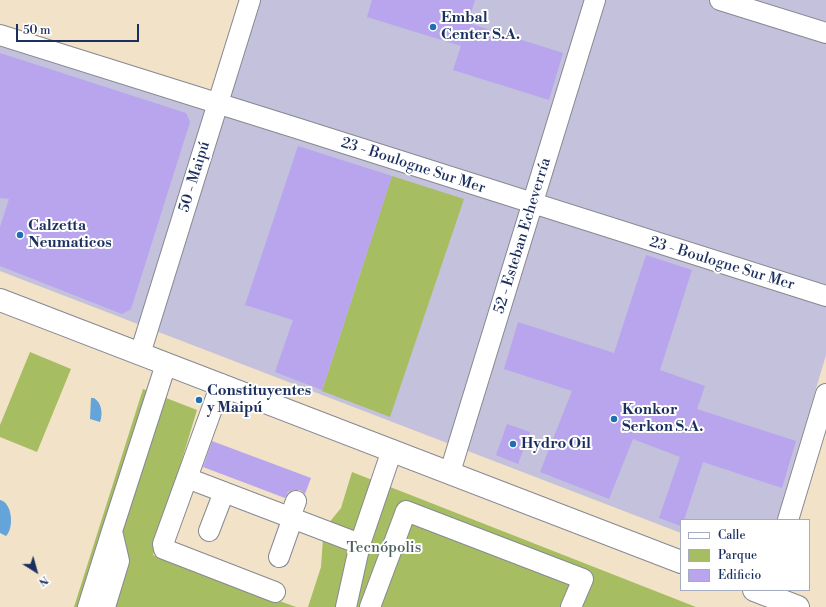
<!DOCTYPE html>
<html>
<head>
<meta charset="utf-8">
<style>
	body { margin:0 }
	#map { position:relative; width:826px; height:607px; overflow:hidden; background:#f2e2c7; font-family:"Libre Bodoni",serif }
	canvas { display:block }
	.legend { position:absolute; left:680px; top:519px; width:130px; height:72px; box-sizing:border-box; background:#fff; border:1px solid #a4acbf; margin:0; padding:5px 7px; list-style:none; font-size:12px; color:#1b2f5e }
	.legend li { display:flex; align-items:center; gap:8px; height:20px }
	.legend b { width:20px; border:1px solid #a4acbf }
	.north { position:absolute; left:16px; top:551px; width:40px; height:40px; -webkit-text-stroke:3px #fff; paint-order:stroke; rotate:143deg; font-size:11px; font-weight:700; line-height:16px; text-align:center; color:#1b2f5e }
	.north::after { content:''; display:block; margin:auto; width:14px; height:18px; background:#1b2f5e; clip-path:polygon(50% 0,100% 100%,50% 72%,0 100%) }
	.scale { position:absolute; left:16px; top:24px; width:123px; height:18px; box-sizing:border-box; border:2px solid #1b2f5e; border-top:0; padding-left:5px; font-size:12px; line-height:14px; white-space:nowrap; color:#1b2f5e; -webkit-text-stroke:3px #fff; paint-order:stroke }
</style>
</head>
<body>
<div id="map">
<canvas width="826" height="607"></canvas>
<ul class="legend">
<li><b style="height:5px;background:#fff"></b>Calle</li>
<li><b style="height:11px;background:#a7bd61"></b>Parque</li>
<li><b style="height:11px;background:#b8a5ee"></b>Edificio</li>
</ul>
<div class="north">N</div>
<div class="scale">50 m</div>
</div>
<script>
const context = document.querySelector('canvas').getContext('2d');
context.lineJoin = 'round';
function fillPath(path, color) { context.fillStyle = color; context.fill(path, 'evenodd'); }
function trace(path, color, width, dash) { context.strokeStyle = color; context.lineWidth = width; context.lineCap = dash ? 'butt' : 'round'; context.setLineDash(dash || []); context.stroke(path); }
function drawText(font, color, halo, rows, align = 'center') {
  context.font = font + ' "Libre Bodoni",serif'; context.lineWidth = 4; context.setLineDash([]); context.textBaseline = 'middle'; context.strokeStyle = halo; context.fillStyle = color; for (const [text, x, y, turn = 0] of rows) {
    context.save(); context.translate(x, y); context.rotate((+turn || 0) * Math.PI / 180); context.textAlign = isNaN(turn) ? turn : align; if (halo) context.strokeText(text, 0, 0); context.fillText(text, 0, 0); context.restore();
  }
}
fillPath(new Path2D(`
	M257 0H826V355L777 520H681V533L0 271V44L221 113Z`), '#c3c1db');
fillPath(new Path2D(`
	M392 176 464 199 390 417 322 391Z
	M30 352 71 369 37 452 0 437V425Z
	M143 389 197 410 153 555 296 607H74Z
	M352 472 696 607H308L321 567 323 538 328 524 341 508Z`), '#a7bd61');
fillPath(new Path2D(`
	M91 398H94C102 403 103 414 100 422L90 419Z
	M0 500C13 503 14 529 6 536L0 533Z`), '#65a4d8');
fillPath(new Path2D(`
	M372 0H475L468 23 563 53 549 100 453 70 461 46 367 17Z
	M0 53 186 113 190 122 131 309 122 314 0 266V227L9 199 0 198Z
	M298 146 392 176 322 390 275 372 293 320 245 305Z
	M646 255 692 270 660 370 705 386 697 409 796 441 782 488 703 462 684 520H681V526L659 518 680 457 633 439 609 499 540 472 572 391 504 369 518 322 614 353Z
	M507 424 530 432 518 464 496 455Z
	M212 441 311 478 305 494 300 490H294L288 492 285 498 203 467Z`), '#b8a5ee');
const minor = new Path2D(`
	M720 0 826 33
	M0 35C276 120 550 210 826 296
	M140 354 250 0
	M221 384 163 544 164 549 275 592
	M450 472 595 0
	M187 478 360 544
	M788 520 826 394
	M209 531 224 492
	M279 557 291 523 292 512 296 501
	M88 607 112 531
	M105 607 119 561 112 531 166 364
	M346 607 360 544 392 450
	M370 607 406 511 583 579 571 607`);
const major = new Path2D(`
	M0 300 681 562
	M754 590 798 607`);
trace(minor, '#868892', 22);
trace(major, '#868892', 24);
trace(minor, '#fff', 20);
trace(major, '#fff', 22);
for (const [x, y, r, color] of [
	[433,27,4,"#1f6fb2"],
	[20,235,4,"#1f6fb2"],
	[199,400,4,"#1f6fb2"],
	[614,419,4,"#1f6fb2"],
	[513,444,4,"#1f6fb2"]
]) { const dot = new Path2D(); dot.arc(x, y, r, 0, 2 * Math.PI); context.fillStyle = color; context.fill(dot); trace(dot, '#fff', 1.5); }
drawText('bold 15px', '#1b2f5e', '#fff', [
	["Embal",441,18],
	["Center S.A.",441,35],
	["Calzetta",28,226],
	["Neumaticos",28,243],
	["Constituyentes",207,391],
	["y Maipú",207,408],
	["Konkor",622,410],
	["Serkon S.A.",622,427],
	["Hydro Oil",521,444]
], 'left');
drawText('15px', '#1b2f5e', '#fff', [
	["23 - Boulogne Sur Mer",413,166,18],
	["50 - Maipú",195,177,-73],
	["52 - Esteban Echeverría",523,236,-73],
	["23 - Boulogne Sur Mer",722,264,17]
]);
drawText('15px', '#4c615f', '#fff', [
	["Tecnópolis",384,548]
]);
</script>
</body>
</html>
